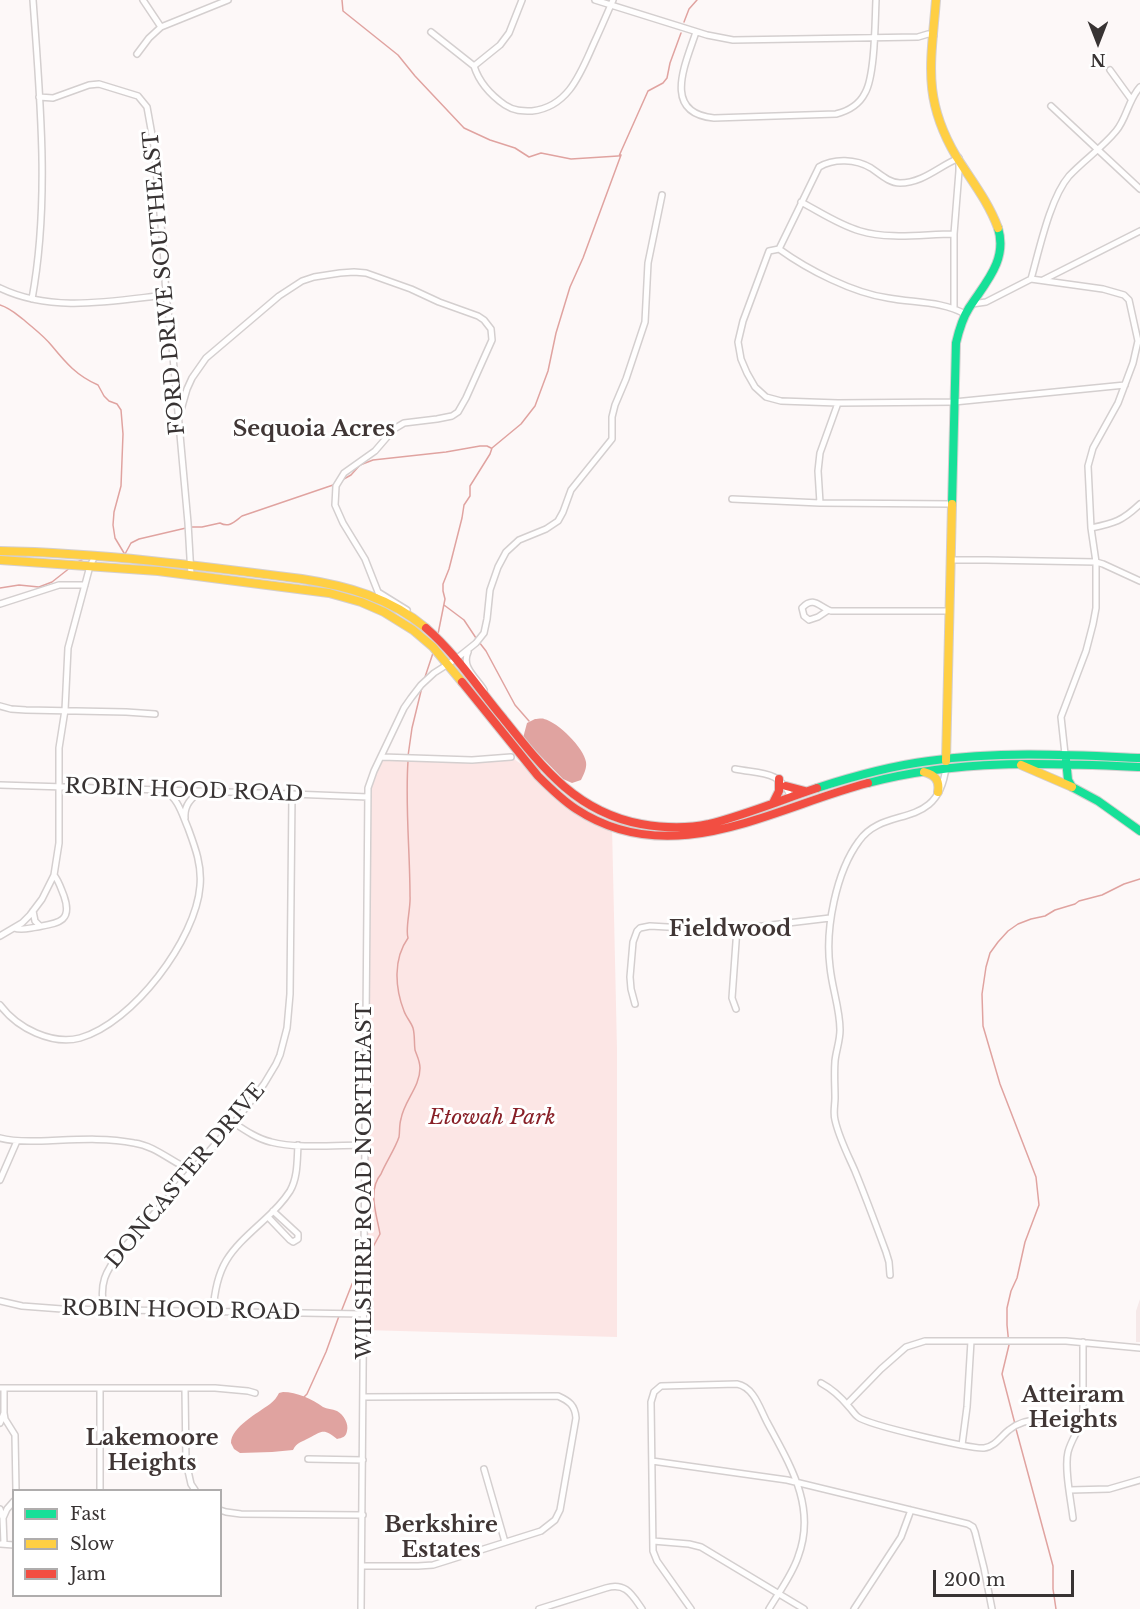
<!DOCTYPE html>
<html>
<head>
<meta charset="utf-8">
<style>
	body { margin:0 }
	#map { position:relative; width:1140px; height:1609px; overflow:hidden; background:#fdf8f8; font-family:"Libre Baskerville",serif }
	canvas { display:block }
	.legend { position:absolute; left:12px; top:1489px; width:210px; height:108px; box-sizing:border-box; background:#fff; border:2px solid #afadad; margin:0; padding:8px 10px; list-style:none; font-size:18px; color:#383333 }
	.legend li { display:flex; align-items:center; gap:12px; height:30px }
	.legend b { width:30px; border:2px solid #afadad }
	.north { position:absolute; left:1068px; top:12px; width:60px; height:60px; -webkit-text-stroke:4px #fff; paint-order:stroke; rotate:180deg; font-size:16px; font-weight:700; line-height:24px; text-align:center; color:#383333 }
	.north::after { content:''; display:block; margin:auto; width:21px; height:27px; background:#383333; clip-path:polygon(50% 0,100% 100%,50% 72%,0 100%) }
	.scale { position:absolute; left:933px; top:1570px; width:141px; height:27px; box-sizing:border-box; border:3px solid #383333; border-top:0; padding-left:8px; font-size:18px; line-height:21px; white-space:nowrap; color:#383333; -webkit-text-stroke:4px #fff; paint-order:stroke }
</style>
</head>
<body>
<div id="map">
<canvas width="1140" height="1609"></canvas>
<ul class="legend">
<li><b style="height:8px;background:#16e098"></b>Fast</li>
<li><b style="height:8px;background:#ffcf43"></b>Slow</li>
<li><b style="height:8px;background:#f24e42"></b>Jam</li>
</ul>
<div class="north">N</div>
<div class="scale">200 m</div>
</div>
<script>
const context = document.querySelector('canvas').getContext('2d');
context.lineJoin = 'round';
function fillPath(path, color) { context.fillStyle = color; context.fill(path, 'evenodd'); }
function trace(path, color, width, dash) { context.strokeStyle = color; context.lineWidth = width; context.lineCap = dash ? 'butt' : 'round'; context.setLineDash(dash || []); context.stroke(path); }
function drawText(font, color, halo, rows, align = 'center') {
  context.font = font + ' "Libre Baskerville",serif'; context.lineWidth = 6; context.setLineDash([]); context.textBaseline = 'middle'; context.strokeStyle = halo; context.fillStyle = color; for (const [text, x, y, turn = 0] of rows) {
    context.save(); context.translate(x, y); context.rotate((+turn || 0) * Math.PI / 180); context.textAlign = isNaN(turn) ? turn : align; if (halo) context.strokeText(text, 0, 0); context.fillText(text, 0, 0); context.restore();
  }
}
fillPath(new Path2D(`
	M1140 1299V1342H1136V1311Z`), '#f6e9e9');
fillPath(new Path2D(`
	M382 757H511L612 826 617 1049V1337L364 1330 368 788Z`), '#fce6e5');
fillPath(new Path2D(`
	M535 719C537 719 543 718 544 719 558 722 584 748 586 762 587 768 584 774 581 780L572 783 563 779 523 738 527 723Z
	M283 1392C297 1392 312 1399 323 1407 327 1409 332 1409 337 1411 344 1415 349 1424 347 1431 346 1437 342 1438 337 1439 324 1428 322 1431 309 1438 302 1442 297 1442 293 1450L272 1452 240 1453 234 1449 231 1443C231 1427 258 1413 270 1404 274 1401 277 1397 279 1393Z`), '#e0a3a0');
trace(new Path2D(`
	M342 0 343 11 398 55 415 76 464 128 490 140 515 148 529 157 541 153 571 159 618 156
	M684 22 689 9 697 0
	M0 305C10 308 16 314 24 320 33 328 44 336 52 346 66 363 77 376 98 385L104 396 109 401 117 404 121 410 123 434 121 486 114 512 113 525 115 538 124 553
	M342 480 351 475 360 465 373 460 446 452 480 446H487L491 448
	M191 527H202L220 523C229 528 234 522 242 516L336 484
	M125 554 131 543 139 539 186 528
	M77 562 86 558
	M0 588 19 585 39 587 52 582 71 567
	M444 605 464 620 476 638
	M438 634 445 599 443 591V584L449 569 462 518 464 505 470 496V486L490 454 492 448 521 424 535 406 548 371 556 333 570 287 583 258 621 155 619 156 648 91 663 83 667 78 670 63 681 33
	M479 642 486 651 515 705 529 721
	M425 677 433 653
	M408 756 412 728 422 687
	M367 1258 380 1234C377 1215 367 1191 381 1174 386 1162 395 1149 399 1137 400 1131 399 1125 401 1119 404 1101 420 1087 420 1068 420 1061 417 1056 415 1050 414 1043 415 1035 413 1028 411 1022 406 1017 404 1011 395 988 393 959 408 938 405 928 411 908 410 896 410 851 405 806 408 761
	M341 1312 352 1284 362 1267
	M304 1397 307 1394 326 1352 339 1316
	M1015 1424 1002 1374 1009 1345 1007 1325V1308L1011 1291 1017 1278 1025 1242 1039 1205 1036 1177 1000 1084 983 1026 982 994 986 967 990 953 998 942 1008 931 1018 924 1031 919 1045 916 1055 910 1075 904 1079 901 1102 895 1124 884 1140 879
	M1016 1429 1053 1566V1589L1056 1609`), '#e0a3a0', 1.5);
const street = new Path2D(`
	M143 0 161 27
	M595 0 707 35 733 40 918 37 928 34 934 35
	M431 32 474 66C479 82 492 96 505 105 514 111 522 111 532 111 569 107 581 72 594 43 601 28 607 14 613 0
	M696 32C686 63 661 113 714 118L836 114C848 111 859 105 865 93 875 76 875 22 876 0
	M137 54 149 38 161 27 228 0
	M474 66 500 45 509 33 522 0
	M1110 70 1131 99
	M39 97 53 98 89 85 99 84 138 96 147 107 154 146 163 247 166 295 171 335 188 523 191 575
	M1051 106 1140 189
	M801 202C820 212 839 225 860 231 890 240 924 234 954 234
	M779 249 769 251 743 321 738 342 741 359 747 373 755 387 766 397 781 401 838 403 954 402 1125 385
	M779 249 819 167C834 158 856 159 871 168 880 174 889 183 900 183 923 183 939 166 959 158V171L954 234V308
	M779 249C808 270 853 293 888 298 914 303 942 301 965 314
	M1031 279 1103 289 1124 295 1129 300 1138 341 1133 363 1118 403 1093 448 1088 466 1091 528 1096 562V608L1093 624 1086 651 1061 717 1065 754
	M1031 279C1039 251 1050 198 1069 176 1084 160 1102 148 1116 131 1127 118 1128 100 1140 87
	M1043 280 1140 231
	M0 288C52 313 111 301 166 295
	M32 299C50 201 40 99 33 0
	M972 304 986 302 1031 279
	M179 417 187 389 192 378 206 358 279 296 302 281 314 277 340 273 354 272 366 273 411 289 439 302 478 316 484 320 491 329 492 340 466 398 458 412 452 416 437 419 404 423 394 429 375 451 344 473 336 486 335 505 343 523 365 559 378 592 407 610
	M732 499 820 503 952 504
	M820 503 818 471 820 453 838 403
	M1091 528C1115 523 1122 521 1140 504
	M950 560H986L1096 562 1103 564 1140 581
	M0 604 59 585H85
	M827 611 818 617 809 620 804 616 802 608C814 595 820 608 831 611H949
	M468 652C461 667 476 677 484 690
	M0 706 11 709 26 710 126 712 155 714
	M382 757 472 760 511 757
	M735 769C760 774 781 770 791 798
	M0 785 292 794 368 797
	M185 818C184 806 190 798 201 792
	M33 911 35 921 40 926
	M14 928C22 931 29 928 37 927 58 923 73 922 64 896 61 889 59 881 54 875
	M0 936 22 923 30 915 42 899 54 875 59 843V748L65 710 68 648 90 566 95 556
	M635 1004 631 989 630 977 633 942 637 931 640 928 650 926 702 929 746 928 830 918
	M0 1005C9 1017 22 1027 36 1033 50 1039 65 1042 80 1038 133 1023 196 939 200 886 202 865 195 847 188 828 182 814 178 798 164 790
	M736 1009 732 998 737 928
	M234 1123C246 1131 258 1139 271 1142 296 1149 339 1145 365 1145
	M0 1138C14 1142 27 1141 41 1141 72 1140 104 1137 134 1143 156 1146 171 1162 191 1170
	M0 1180 17 1141
	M268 1217 290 1240 293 1242 298 1239V1234L273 1211
	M890 1275 889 1262 886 1252C876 1225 866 1198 855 1171 848 1155 839 1138 835 1120 833 1113 835 1105 835 1098 835 1086 834 1074 835 1061 836 1051 840 1041 840 1030 840 1009 832 988 830 967 825 929 836 872 859 841 885 804 938 832 946 767
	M0 1301 22 1306 62 1309 363 1314
	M104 1310C99 1283 105 1272 121 1251L234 1123 264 1084 276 1064 280 1055 287 1028 290 994 292 794
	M213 1312C216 1265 229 1252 262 1222 272 1213 283 1202 290 1191 298 1177 297 1160 298 1145
	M821 1383C832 1389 841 1397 849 1407 852 1410 855 1415 858 1417 868 1425 971 1449 984 1448 995 1447 1001 1436 1009 1430 1028 1414 1059 1419 1080 1427
	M0 1388H215L248 1391 255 1393
	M185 1389 186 1462 191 1484 195 1490
	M847 1404 881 1369 906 1347 925 1341H1066L1140 1348
	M4 1413 5 1419 15 1435 16 1490
	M0 1423 4 1413V1389
	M962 1445 967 1407 971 1341
	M308 1459 363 1460
	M652 1461 787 1480 968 1524 973 1527 975 1532 984 1568 992 1609
	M484 1469 505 1542
	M100 1490V1389
	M1070 1490 1109 1489 1140 1480
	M0 1509 3 1518 4 1544
	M220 1510 226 1512 241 1514 363 1515
	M3 1518 7 1509 14 1501
	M1073 1518C1071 1501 1064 1468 1068 1452 1071 1440 1079 1430 1083 1418V1342
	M653 1541 689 1544 701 1547 804 1609
	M0 1544 14 1545
	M362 1566H418L433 1565 541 1531 555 1520 560 1510 576 1418C575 1405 569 1401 558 1396L363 1397
	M361 1609 368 788 374 771 404 708 411 698 421 685 434 673 456 659 476 643 484 633 487 619 490 590 498 567 506 552 519 540 546 529 558 521 563 512 571 490 612 439V417L615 405 626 379 645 322 648 263 662 195
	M539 1609 606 1588C626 1582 632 1595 642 1609
	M691 1609 657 1561 653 1551 651 1402 654 1392 661 1386 737 1384C754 1387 760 1409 767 1422 790 1465 817 1507 798 1557 792 1575 779 1592 769 1609
	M854 1609 901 1537 911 1510`);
const fast = new Path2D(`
	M952 504 956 343C959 330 962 319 969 308 985 283 1008 260 998 228
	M1066 760 1068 780 1072 787 1098 801 1140 831
	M868 783C959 759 1047 763 1140 767
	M817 788C854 776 890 766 929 761 999 751 1070 755 1140 758`);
const slow = new Path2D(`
	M936 0C931 63 922 98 956 156 971 180 988 201 998 228
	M0 551C101 553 202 566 302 579 348 586 390 598 426 628
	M0 560 158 571 329 593 361 602 384 612 413 630 433 647 462 682
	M946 761 952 504
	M1021 765 1072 787
	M924 772C935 775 940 780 938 792`);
const jam = new Path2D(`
	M426 628C456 654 478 688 503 718 542 767 576 812 641 824 663 828 686 829 709 824 745 815 781 800 817 788
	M462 682 538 776C550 788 562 800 576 809 672 872 772 808 868 783
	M786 786 805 791
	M773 803 779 791V779`);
trace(street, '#d4cfcf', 8);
trace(fast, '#d4cfcf', 10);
trace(slow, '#d4cfcf', 10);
trace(jam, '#d4cfcf', 10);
trace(street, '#fffefe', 5);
trace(fast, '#16e098', 8);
trace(slow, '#ffcf43', 8);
trace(jam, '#f24e42', 8);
drawText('21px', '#383333', '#fff', [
	["FORD DRIVE SOUTHEAST",165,283,-95],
	["ROBIN HOOD ROAD",184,791,2],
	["DONCASTER DRIVE",186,1176,-50],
	["WILSHIRE ROAD NORTHEAST",365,1181,-90],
	["ROBIN HOOD ROAD",181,1311,1]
]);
drawText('italic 21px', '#882027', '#fff', [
	["Etowah Park",492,1118]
]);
drawText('bold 22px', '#403635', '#fff', [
	["Sequoia Acres",314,430],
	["Fieldwood",730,930],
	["Atteiram",1073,1396],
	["Heights",1073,1421],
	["Lakemoore",152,1439],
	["Heights",152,1464],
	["Berkshire",441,1526],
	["Estates",441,1551]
]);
</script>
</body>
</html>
